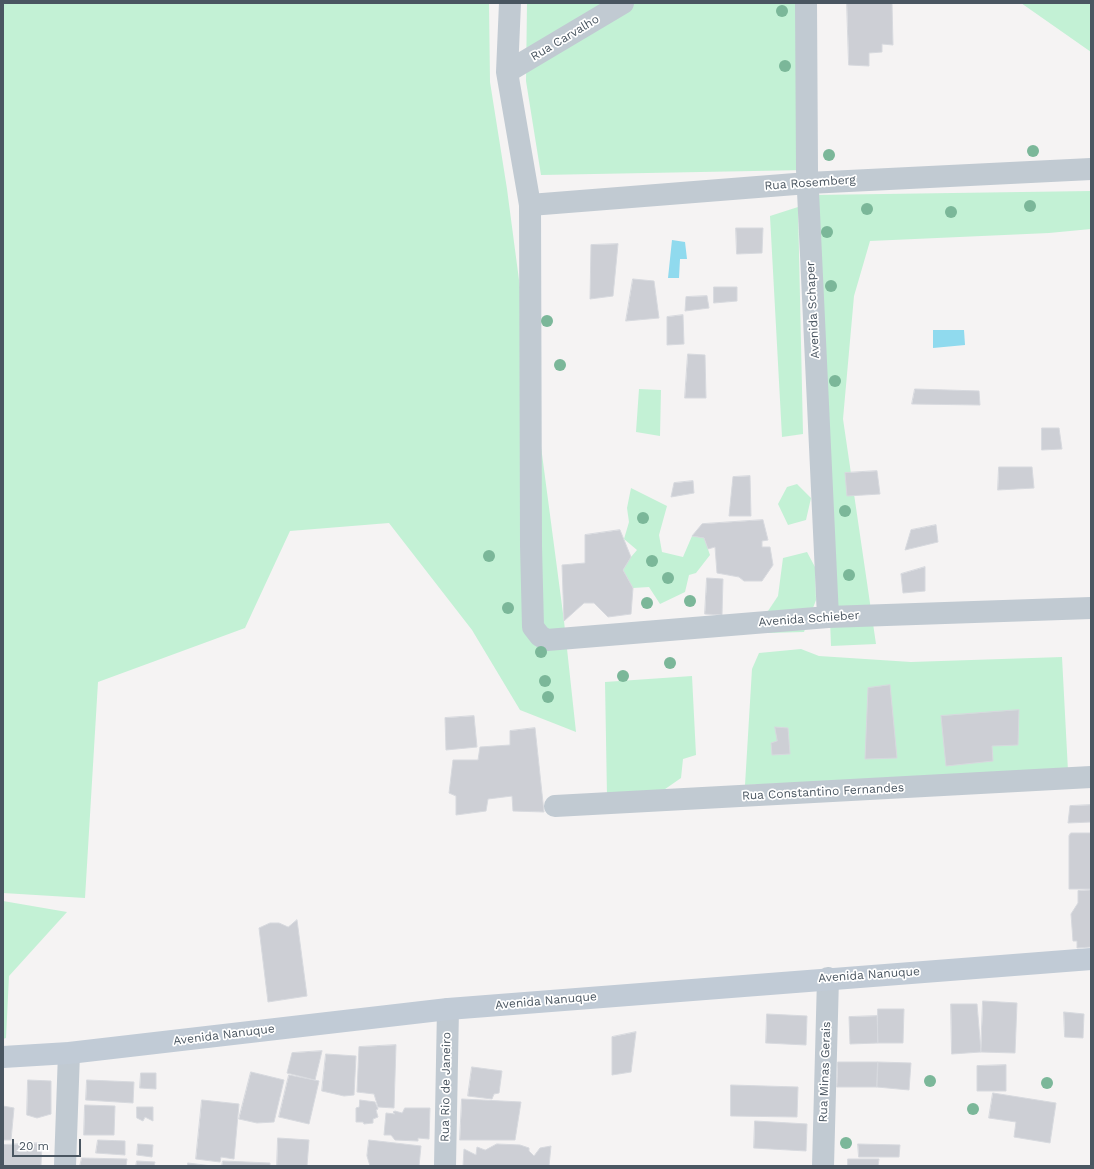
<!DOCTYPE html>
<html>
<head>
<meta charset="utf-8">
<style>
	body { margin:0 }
	#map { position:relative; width:1094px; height:1169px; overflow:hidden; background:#f5f3f3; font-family:"Work Sans",sans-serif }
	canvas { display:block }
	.frame { position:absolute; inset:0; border:4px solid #4a5661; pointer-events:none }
	.scale { position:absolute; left:12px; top:1139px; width:69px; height:18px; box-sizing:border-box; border:2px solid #4a5661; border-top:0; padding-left:5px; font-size:12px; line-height:14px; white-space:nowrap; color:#4a5661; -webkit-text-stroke:3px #fff; paint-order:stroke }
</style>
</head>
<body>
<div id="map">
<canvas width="1094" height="1169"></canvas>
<div class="frame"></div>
<div class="scale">20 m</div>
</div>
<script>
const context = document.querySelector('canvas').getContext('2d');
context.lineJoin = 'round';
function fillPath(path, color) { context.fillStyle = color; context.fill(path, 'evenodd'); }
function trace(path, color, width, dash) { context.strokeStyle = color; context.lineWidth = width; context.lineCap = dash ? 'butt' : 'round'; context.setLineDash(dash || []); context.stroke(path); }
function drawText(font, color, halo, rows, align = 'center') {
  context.font = font + ' "Work Sans",sans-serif'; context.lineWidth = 3.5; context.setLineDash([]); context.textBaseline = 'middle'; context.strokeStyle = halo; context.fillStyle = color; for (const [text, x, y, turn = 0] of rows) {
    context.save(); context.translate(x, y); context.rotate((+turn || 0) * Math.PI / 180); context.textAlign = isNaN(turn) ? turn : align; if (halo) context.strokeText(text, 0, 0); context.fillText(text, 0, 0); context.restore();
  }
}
fillPath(new Path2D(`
	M3 3H489L490 82 507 189 564 621 576 732 520 710 472 630 389 523 290 531 245 628 98 682 85 898 3 893Z
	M527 3H816L807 170 541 175 526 81Z
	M1021 3H1091V52Z
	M1091 191V229L1049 233 870 241 854 296 843 419 876 644 831 646 814 195Z
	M798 207 803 434 782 437 770 216Z
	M639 389 661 390 660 436 636 432Z
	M797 484 811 498 806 520 788 525 778 504 787 487Z
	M631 488 667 506 659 535 662 552 683 557 692 536 704 538 710 555 696 573 689 575 685 592 660 604 649 587 633 588 623 570 631 557 637 550 624 539 629 522 627 508Z
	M807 552 815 567 816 600 804 632 768 633V611L778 596 783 558Z
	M801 649 819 656 911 662 1062 657 1068 771 745 785 752 669 759 653Z
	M692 676 696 755 683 759 681 778 658 794 607 796 605 682Z
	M3 901 67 912 9 976 6 1038 3 1039Z`), '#c3f1d5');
fillPath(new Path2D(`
	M672 240 685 242 687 259H680L679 278H668Z
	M933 330H964L965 345 933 348Z`), '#90daee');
const building = new Path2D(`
	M847 3H892L893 45 882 44V52L869 53V66L849 65Z
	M736 228H763L762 253 737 254Z
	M618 244 613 296 590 299 591 245Z
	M633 279 654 281 659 318 626 321Z
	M714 287H737V301L714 303Z
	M707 296 709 308 685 311 686 297Z
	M683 315 684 344 667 345V317Z
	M688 354 705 355 706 398H685Z
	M915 389 979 391 980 405 912 404Z
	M1042 428H1059L1062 449 1042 450Z
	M999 467H1032L1034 488 998 490Z
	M877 471 880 494 847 496 845 473Z
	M750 476 751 516H729L733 477Z
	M693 481 694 493 671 497 674 483Z
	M763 520 768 540 762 541V547H770L773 565 762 581H744L739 577 717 573 715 547 708 549 704 538 692 536 702 524Z
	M936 525 938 542 905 550 911 530Z
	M620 530 631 557 623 570 633 588 631 614 608 617 594 603H584L564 621 562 565 585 563V535Z
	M925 567V591L903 593 901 574Z
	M707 578 723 579 722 615 705 614Z
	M890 685 897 758 865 759 868 688Z
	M1019 710 1018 745 992 746 993 761 946 766 941 716Z
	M474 716 477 747 446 750 445 718Z
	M775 727 788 728 790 754 772 755 771 743 777 741Z
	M535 728 544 812 513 811 512 796 488 799 486 811 456 815V796L449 793 453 760H478L480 747 510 745V731Z
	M1091 805V822L1068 823 1070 806Z
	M1071 833H1091V889H1069V836Z
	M1091 890V947L1077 948V941H1073L1071 914 1078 903V891Z
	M297 920 307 996 268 1002 259 928 270 923H279L288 927Z
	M983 1001 1017 1003 1015 1053 981 1052Z
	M951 1004H977L981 1052 952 1054Z
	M878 1009H904L903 1043H878Z
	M1064 1012 1084 1014 1083 1038 1065 1037Z
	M767 1014 807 1016 806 1045 766 1043Z
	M877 1016 878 1043 850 1044 849 1017Z
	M636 1032 631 1072 612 1075V1037Z
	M396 1045 394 1108 378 1107 374 1094 357 1092 359 1047Z
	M322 1051 315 1080 287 1073 292 1053Z
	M326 1054 356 1056 354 1095 344 1096 322 1091Z
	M838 1062H878L877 1087H837Z
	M878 1062 911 1063 909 1090 877 1087Z
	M1006 1065V1091H977V1066Z
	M472 1067 502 1071 499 1093 494 1094 492 1099 468 1096Z
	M251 1072 284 1080 274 1122 257 1123 239 1119Z
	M141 1073H156V1089L140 1088Z
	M289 1075 319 1081 309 1124 279 1117Z
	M28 1080 51 1081V1114L37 1118 27 1115Z
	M87 1080 134 1082 133 1103 86 1100Z
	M731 1085 798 1087 797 1117 731 1116Z
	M993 1093 1056 1103 1050 1143 1014 1137 1016 1122 989 1118Z
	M462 1099 521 1102 515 1140H460Z
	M202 1100 239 1104 234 1159 221 1157 220 1162 196 1159Z
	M360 1100 375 1102 378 1109 376 1110 378 1117 373 1119V1123L364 1124 363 1122H356V1108L359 1107Z
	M85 1105 115 1106 114 1135H84Z
	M3 1106 14 1108 11 1140H3Z
	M137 1107H153V1121L145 1117 143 1121 137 1118Z
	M405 1108H430L429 1139 418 1138V1141L395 1140 391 1135H384L386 1113 395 1114 393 1112 395 1111 402 1113Z
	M755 1121 807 1124 806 1151 754 1148Z
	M278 1138 309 1140 307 1166H277Z
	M98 1140 125 1141V1155L96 1153Z
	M369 1140 421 1146 419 1166H370L367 1156Z
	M42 1143 41 1166H3V1145Z
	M138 1144 153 1145 152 1157 137 1155Z
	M497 1144 520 1145 529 1148V1151L534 1156 540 1148 551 1146 549 1166H463L464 1149 476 1155 477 1147 485 1150Z
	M858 1144 900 1145 899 1157H859Z
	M82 1158 127 1159 126 1166H80Z
	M848 1159H879L878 1166H848Z
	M137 1161 155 1162 154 1166H136Z
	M223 1161 270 1163V1166H222Z
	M188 1163 212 1166H188Z`);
fillPath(building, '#cdcfd5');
trace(building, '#d7d9de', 1);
trace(new Path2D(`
	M510 3 507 72 530 205 531 546 533 627 540 636 547 640 828 617 1091 608
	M806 3 807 170 828 617
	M507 72 623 3
	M530 205 808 183 1091 169
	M555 806 1091 777
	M65 1166 69 1053
	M445 1166 448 1009
	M823 1166 828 978`), '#c1cad2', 22);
trace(new Path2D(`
	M3 1057 69 1053 448 1009 1091 959`), '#c1cbd6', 22);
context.fillStyle = '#7bb799';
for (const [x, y] of [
	[782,11],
	[785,66],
	[1033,151],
	[829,155],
	[1030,206],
	[867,209],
	[951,212],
	[827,232],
	[831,286],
	[547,321],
	[560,365],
	[835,381],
	[845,511],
	[643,518],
	[489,556],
	[652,561],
	[849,575],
	[668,578],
	[690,601],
	[647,603],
	[508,608],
	[541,652],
	[670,663],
	[623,676],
	[545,681],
	[548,697],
	[930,1081],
	[1047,1083],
	[973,1109],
	[846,1143]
]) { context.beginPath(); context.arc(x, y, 6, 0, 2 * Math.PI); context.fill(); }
drawText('12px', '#4a5661', '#fff', [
	["Rua Carvalho",565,38,-31],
	["Rua Rosemberg",810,183,-4],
	["Avenida Schaper",813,310,-93],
	["Avenida Schieber",809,619,-4],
	["Rua Constantino Fernandes",823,792,-3],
	["Avenida Nanuque",869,975,-4],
	["Avenida Nanuque",546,1001,-5],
	["Avenida Nanuque",224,1035,-7],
	["Rua Minas Gerais",825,1072,-88],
	["Rua Rio de Janeiro",446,1087,-89]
]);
</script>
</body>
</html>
